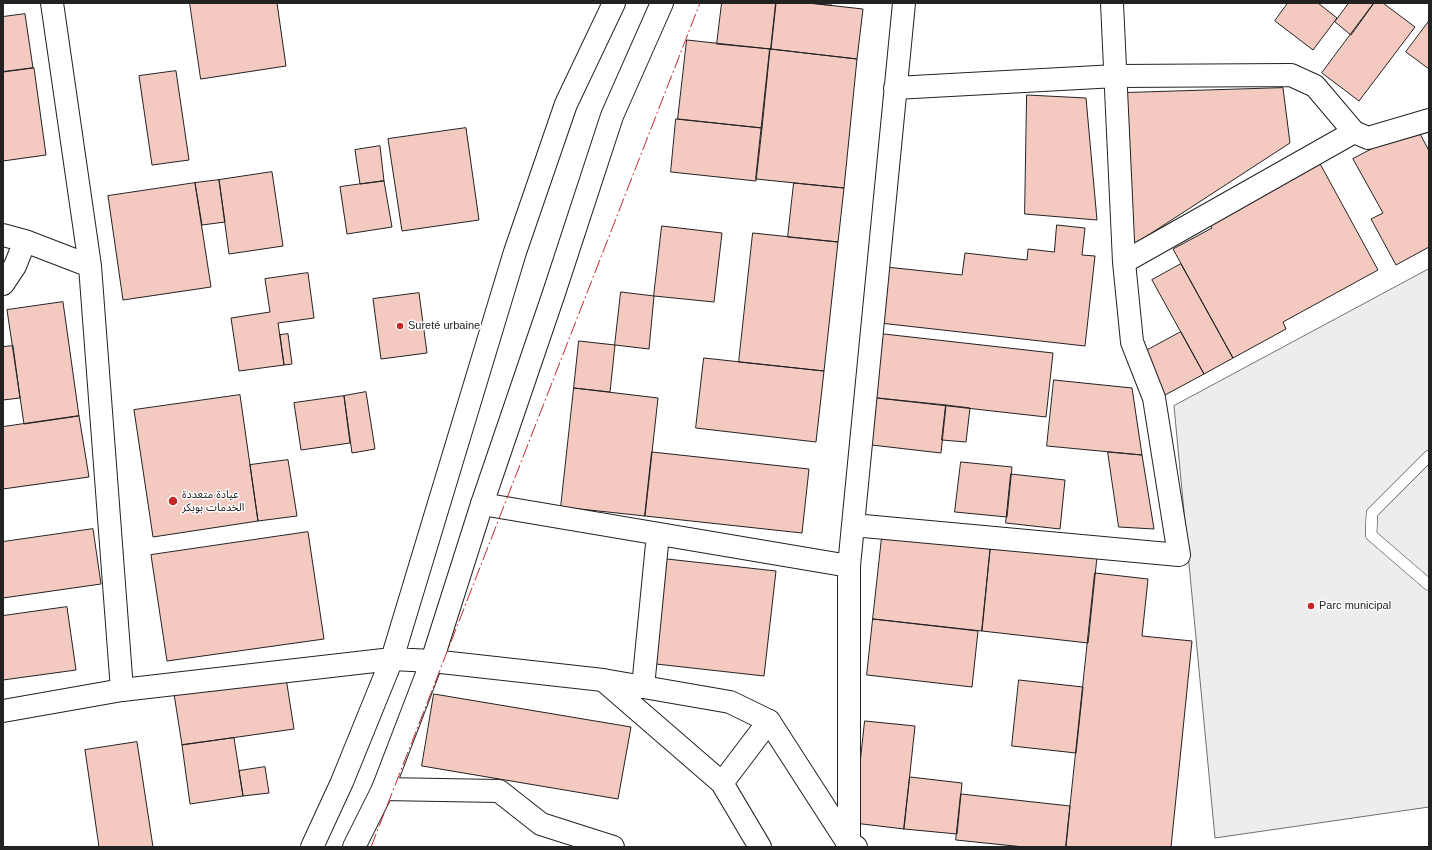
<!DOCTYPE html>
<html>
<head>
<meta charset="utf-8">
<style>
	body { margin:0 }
	#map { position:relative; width:1432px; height:850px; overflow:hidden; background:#fff; font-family:Helvetica,sans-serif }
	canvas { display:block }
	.frame { position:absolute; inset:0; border:4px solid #222; pointer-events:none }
</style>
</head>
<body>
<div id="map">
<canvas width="1432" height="850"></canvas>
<div class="frame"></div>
</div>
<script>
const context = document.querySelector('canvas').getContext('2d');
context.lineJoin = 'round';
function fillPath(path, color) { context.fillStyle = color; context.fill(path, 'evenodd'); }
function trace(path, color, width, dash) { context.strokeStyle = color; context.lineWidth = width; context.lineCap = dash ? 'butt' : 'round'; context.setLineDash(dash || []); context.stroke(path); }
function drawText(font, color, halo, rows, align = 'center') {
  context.font = font + ' Helvetica,"Noto Sans Arabic",sans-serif'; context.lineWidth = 3; context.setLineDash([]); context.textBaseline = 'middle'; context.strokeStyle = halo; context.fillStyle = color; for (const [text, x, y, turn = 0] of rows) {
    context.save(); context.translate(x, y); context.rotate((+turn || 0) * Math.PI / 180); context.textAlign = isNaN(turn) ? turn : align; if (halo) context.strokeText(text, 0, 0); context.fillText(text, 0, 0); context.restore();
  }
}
const parking = new Path2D(`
	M1429 269V807L1215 838 1174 406Z`);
fillPath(parking, '#ededed');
trace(parking, '#6f6f6f', 1);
const building = new Path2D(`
	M190 3H277L286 66 201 79Z
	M722 3H776L771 49 717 44Z
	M776 3H809L863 9 857 59 771 49Z
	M809 3H831V5Z
	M1288 3H1318L1337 18 1313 50 1275 21Z
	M1349 3H1374L1351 35 1335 22Z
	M1374 3H1383L1415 27 1359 101 1322 73Z
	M25 14 33 68 3 72V17Z
	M1429 21V69L1406 52Z
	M687 40 770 49 762 128 678 119Z
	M770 49 857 59 844 188 756 179Z
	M34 68 46 155 3 161V72Z
	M176 71 189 160 152 165 139 76Z
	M1283 88 1290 143 1130 247 1124 93Z
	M1027 95 1086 98 1097 220 1025 214Z
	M676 119 762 128 756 181 671 172Z
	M1416 126 1429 151V247L1396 265 1371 219 1383 213 1353 159Z
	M466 128 479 220 402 231 388 139Z
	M380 146 384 181 360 184 355 150Z
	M1318 160 1378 270 1283 322 1286 329 1233 358 1173 249 1212 228 1207 219Z
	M272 172 283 246 229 254 219 180Z
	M219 180 225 222 202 225 195 183Z
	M384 181 392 227 347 234 340 187Z
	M195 183 211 287 123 300 108 196Z
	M794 183 844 188 838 242 788 237Z
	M1057 225 1085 228 1082 255 1095 256 1085 346 880 323 886 267 962 275 965 253 1027 260 1028 249 1054 252Z
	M662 226 722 233 714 302 654 296Z
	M753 233 838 242 824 371 739 362Z
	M1181 264 1233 358 1204 374 1152 280Z
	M308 273 314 318 278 323 284 365 239 371 231 318 270 312 265 279Z
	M621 292 654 296 649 349 615 345Z
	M419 293 427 353 381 359 373 299Z
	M63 302 79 416 24 424 7 310Z
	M1181 332 1204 374 1165 395 1142 353Z
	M875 333 1053 353 1046 417 868 397Z
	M288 334 292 364 284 365 280 335Z
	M579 341 615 345 610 392 574 388Z
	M13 346 20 398 3 400V347Z
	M704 358 824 371 816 442 696 428Z
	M1054 380 1132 388 1142 455 1047 446Z
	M574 388 658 398 645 516 561 507Z
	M366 392 375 449 352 453 344 396Z
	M240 395 258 521 153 537 134 410Z
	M344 396 350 443 301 450 294 403Z
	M868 397 946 405 941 453 863 444Z
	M946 405 970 408 966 442 942 440Z
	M79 416 89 477 3 489V427Z
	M652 452 809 469 802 533 645 516Z
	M1108 452 1142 455 1154 529 1119 527Z
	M288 460 297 516 258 521 250 465Z
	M961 462 1012 467 1007 517 955 512Z
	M1011 474 1065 480 1060 529 1006 523Z
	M93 529 101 584 3 598V542Z
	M308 532 324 639 167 661 151 555Z
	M882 537 990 549 982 631 873 619Z
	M991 545 1097 557 1088 643 982 631Z
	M667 559 776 571 764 676 656 664Z
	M1095 573 1148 579 1142 636 1192 641 1171 847H1066Z
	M67 607 76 670 3 680V616Z
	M873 619 978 631 972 687 867 675Z
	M286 678 294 729 182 745 174 694Z
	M1019 680 1083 687 1076 753 1012 746Z
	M434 694 631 727 618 799 422 766Z
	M865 721 915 726 904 829 854 823Z
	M234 738 243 796 190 804 182 745Z
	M137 742 153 847H99L85 750Z
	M265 767 269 793 243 796 239 771Z
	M910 777 962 783 957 834 904 829Z
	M961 794 1070 806 1066 847H1024L956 840Z`);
fillPath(building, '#f3c9c0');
trace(building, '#222', 1);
const lane = new Path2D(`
	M1429 456 1372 513 1371 535 1429 585`);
const street = new Path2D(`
	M52 3 90 266 122 690
	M895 88 1116 76 1291 75 1315 86 1354 132 1368 138 1429 120
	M3 235 25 241 90 266
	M1124 262 1354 132
	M3 284 15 266 25 241
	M482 504 849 566
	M853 525 1179 555 1154 398 1132 342 1124 262 1112 3
	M603 680 722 783 760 847
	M643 687 658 534
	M722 783 769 721
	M383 789 499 791 541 824 613 847
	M847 847 849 845V566L904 3`);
const secondary = new Path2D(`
	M3 711 122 690 392 659 432 661 603 680 730 702 769 721 849 845 856 847
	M312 847 342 782 392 659 515 252 566 104 614 3
	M354 847 383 789 432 661 482 504 554 293 612 116 662 3`);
trace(lane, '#222', 12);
trace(street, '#222', 24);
trace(secondary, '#222', 24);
trace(lane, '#fff', 11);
trace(street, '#fff', 22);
trace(secondary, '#fff', 22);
trace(new Path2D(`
	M371 847 700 3`), '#c62828', 1, [14, 3, 2, 3]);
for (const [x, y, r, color] of [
	[400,326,4,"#c62828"],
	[173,501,5,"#c62828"],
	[1311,606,4,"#c62828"]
]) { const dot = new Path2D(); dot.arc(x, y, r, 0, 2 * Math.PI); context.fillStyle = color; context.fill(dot); trace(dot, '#fff', 1.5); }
drawText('11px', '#222', '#fff', [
	["Sureté urbaine",408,326],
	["عيادة متعددة",182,495],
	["الخدمات بوبكر",182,508],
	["Parc municipal",1319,606]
], 'left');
</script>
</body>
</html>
